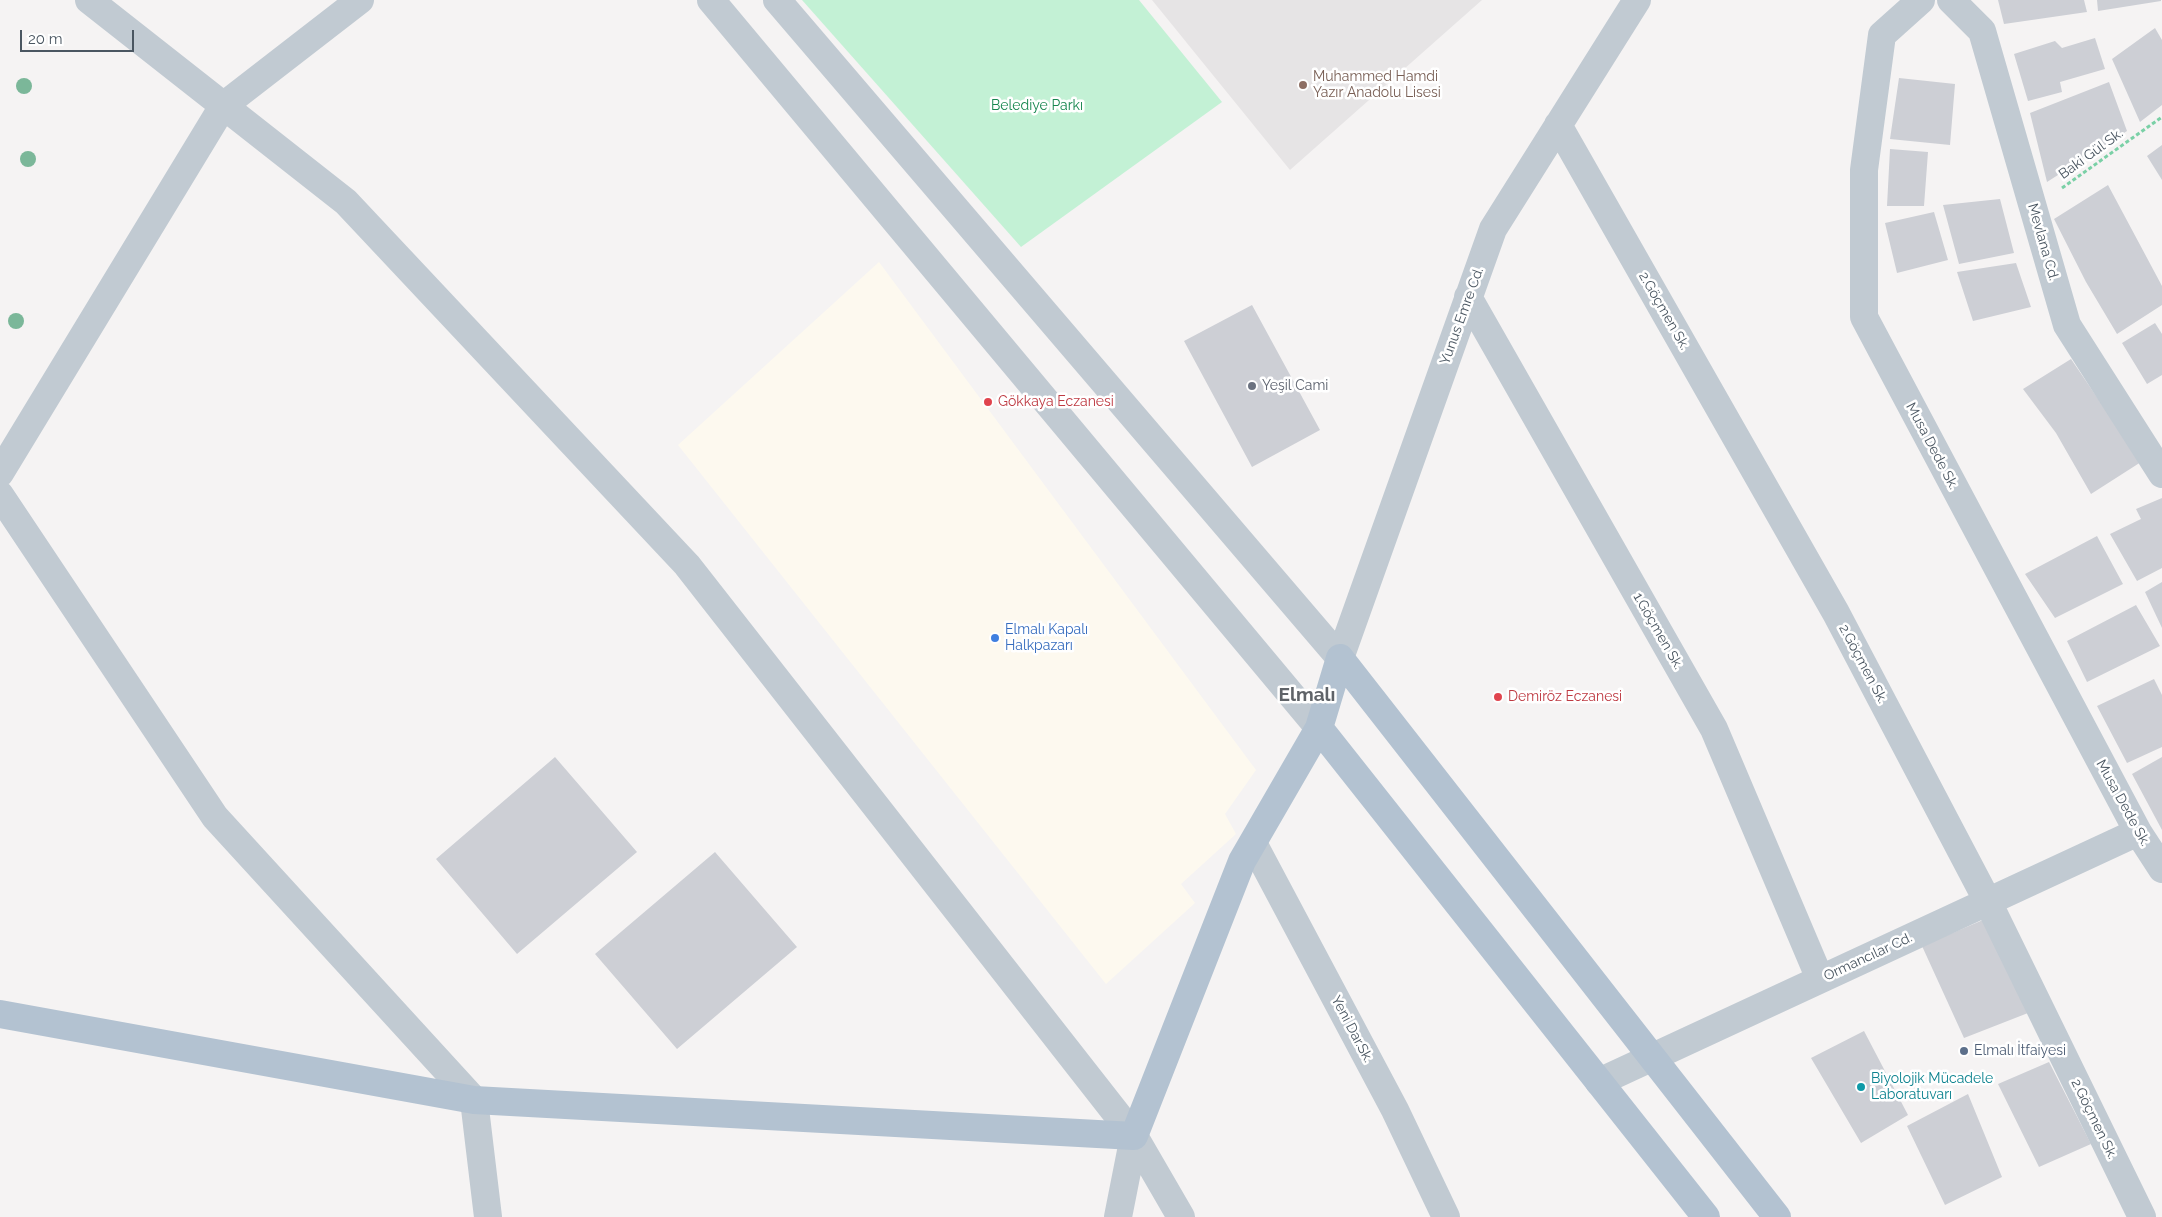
<!DOCTYPE html>
<html>
<head>
<meta charset="utf-8">
<style>
	body { margin:0 }
	#map { position:relative; width:2162px; height:1217px; overflow:hidden; background:#f5f3f3; font-family:Raleway,sans-serif }
	canvas { display:block }
	.scale { position:absolute; left:20px; top:30px; width:114px; height:22px; box-sizing:border-box; border:2px solid #4a5661; border-top:0; padding-left:6px; font-size:15px; line-height:18px; white-space:nowrap; color:#4a5661; -webkit-text-stroke:4px #fff; paint-order:stroke }
</style>
</head>
<body>
<div id="map">
<canvas width="2162" height="1217"></canvas>
<div class="scale">20 m</div>
</div>
<script>
const context = document.querySelector('canvas').getContext('2d');
context.lineJoin = 'round';
function fillPath(path, color) { context.fillStyle = color; context.fill(path, 'evenodd'); }
function trace(path, color, width, dash) { context.strokeStyle = color; context.lineWidth = width; context.lineCap = dash ? 'butt' : 'round'; context.setLineDash(dash || []); context.stroke(path); }
function drawText(font, color, halo, rows, align = 'center') {
  context.font = font + ' Raleway,sans-serif'; context.lineWidth = 5; context.setLineDash([]); context.textBaseline = 'middle'; context.strokeStyle = halo; context.fillStyle = color; for (const [text, x, y, turn = 0] of rows) {
    context.save(); context.translate(x, y); context.rotate((+turn || 0) * Math.PI / 180); context.textAlign = isNaN(turn) ? turn : align; if (halo) context.strokeText(text, 0, 0); context.fillText(text, 0, 0); context.restore();
  }
}
fillPath(new Path2D(`
	M879 262 1256 770 1225 814 1236 834 1181 884 1195 903 1106 984 678 445Z`), '#fdf9ef');
fillPath(new Path2D(`
	M1152 0H1482L1290 170Z`), '#e6e4e5');
fillPath(new Path2D(`
	M802 0H1139L1222 102 1021 247Z`), '#c3f1d5');
fillPath(new Path2D(`
	M1998 0H2084L2087 12 2004 24Z
	M2097 0H2161V1L2098 11Z
	M2155 28 2162 40V105L2140 122 2112 59Z
	M2095 38 2105 69 2060 82 2062 92 2028 101 2014 54 2055 41 2062 48Z
	M1899 78 1955 84 1950 145 1890 139Z
	M2109 82 2127 131 2047 182 2030 113Z
	M2162 145V180L2147 156Z
	M1890 149 1928 152 1924 206H1887Z
	M2108 185 2162 286V305L2117 334 2086 282 2054 219Z
	M2000 199 2014 253 1959 264 1943 205Z
	M1934 212 1948 260 1897 273 1885 223Z
	M2016 263 2031 307 1973 321 1957 272Z
	M1252 305 1320 430 1252 467 1184 341Z
	M2155 323 2162 334V375L2147 384 2122 343Z
	M2071 359 2141 462 2091 494 2056 433 2023 389Z
	M2162 498V568L2137 581 2110 534 2141 519 2136 509Z
	M2097 536 2123 584 2055 618 2025 574Z
	M2162 582V628L2145 592Z
	M2136 605 2160 646 2087 682 2067 641Z
	M2154 679 2162 695V747L2127 763 2097 706Z
	M555 757 637 852 517 954 436 859Z
	M2162 757V830L2132 774Z
	M715 852 797 947 677 1049 595 954Z
	M1983 920 2028 1013 1964 1038 1922 946Z
	M1864 1031 1908 1115 1861 1143 1811 1058Z
	M2049 1062 2091 1144 2039 1167 1998 1084Z
	M1968 1094 2002 1177 1945 1205 1907 1126Z`), '#cdcfd5');
trace(new Path2D(`
	M2062 188 2162 117`), '#7ad0a6', 3, [4, 2.5]);
trace(new Path2D(`
	M89 0 346 202 687 565 1134 1136 1181 1217
	M711 0 1319 728
	M777 0 1340 658 1493 229 1637 0
	M1921 0 1882 35 1864 170V317L2138 832 2162 869
	M1951 0 1982 31 2067 325 2162 474
	M1558 125 1836 613 1988 902 2142 1217
	M1468 297 1714 729 1820 979
	M0 473 223 106 360 0
	M0 495 215 817 474 1100 488 1217
	M1253 843 1395 1110 1446 1217
	M1599 1082 2138 832
	M1118 1217 1134 1136`), '#c1cad2', 28);
trace(new Path2D(`
	M1340 658 1777 1217
	M1319 728 1706 1217
	M0 1014 474 1100 1134 1136 1242 861 1319 728 1340 658`), '#b3c2d1', 28);
context.fillStyle = '#7bb799';
for (const [x, y] of [
	[24,86],
	[28,159],
	[16,321]
]) { context.beginPath(); context.arc(x, y, 8, 0, 2 * Math.PI); context.fill(); }
for (const [x, y, r, color] of [
	[1303,85,5,"#8d6e63"],
	[1252,386,5,"#6b7280"],
	[988,402,5,"#e0444e"],
	[995,638,5,"#3f7fe0"],
	[1498,697,5,"#e0444e"],
	[1964,1051,5,"#5c6f8a"],
	[1861,1087,5,"#0f9aa8"]
]) { const dot = new Path2D(); dot.arc(x, y, r, 0, 2 * Math.PI); context.fillStyle = color; context.fill(dot); trace(dot, '#fff', 2); }
drawText('14px', '#785e54', '#fff', [
	["Muhammed Hamdi",1313,77],
	["Yazır Anadolu Lisesi",1313,93]
], 'left');
drawText('14px', '#17864f', '#fff', [
	["Belediye Parkı",1037,106]
]);
drawText('14px', '#4a5661', '#fff', [
	["Baki Gül Sk.",2091,154,-36],
	["Mevlana Cd.",2043,242,74],
	["2.Göçmen Sk.",1664,311,60],
	["Yunus Emre Cd.",1462,316,-70],
	["Musa Dede Sk.",1932,446,62],
	["1.Göçmen Sk.",1658,631,60],
	["2.Göçmen Sk.",1863,664,62],
	["Musa Dede Sk.",2123,803,61],
	["Ormancılar Cd.",1868,957,-25],
	["Yeni Dar.Sk.",1352,1029,62],
	["2.Göçmen Sk.",2094,1119,64]
]);
drawText('14px', '#5b616d', '#fff', [
	["Yeşil Cami",1262,386]
], 'left');
drawText('14px', '#be3a42', '#fff', [
	["Gökkaya Eczanesi",998,402],
	["Demiröz Eczanesi",1508,697]
], 'left');
drawText('14px', '#366cbe', '#fff', [
	["Elmalı Kapalı",1005,630],
	["Halkpazarı",1005,646]
], 'left');
drawText('14px', '#4e5e75', '#fff', [
	["Elmalı İtfaiyesi",1974,1051]
], 'left');
drawText('14px', '#0d838f', '#fff', [
	["Biyolojik Mücadele",1871,1079],
	["Laboratuvarı",1871,1095]
], 'left');
drawText('bold 19px', '#5f6368', '#fff', [
	["Elmalı",1307,695]
]);
</script>
</body>
</html>
